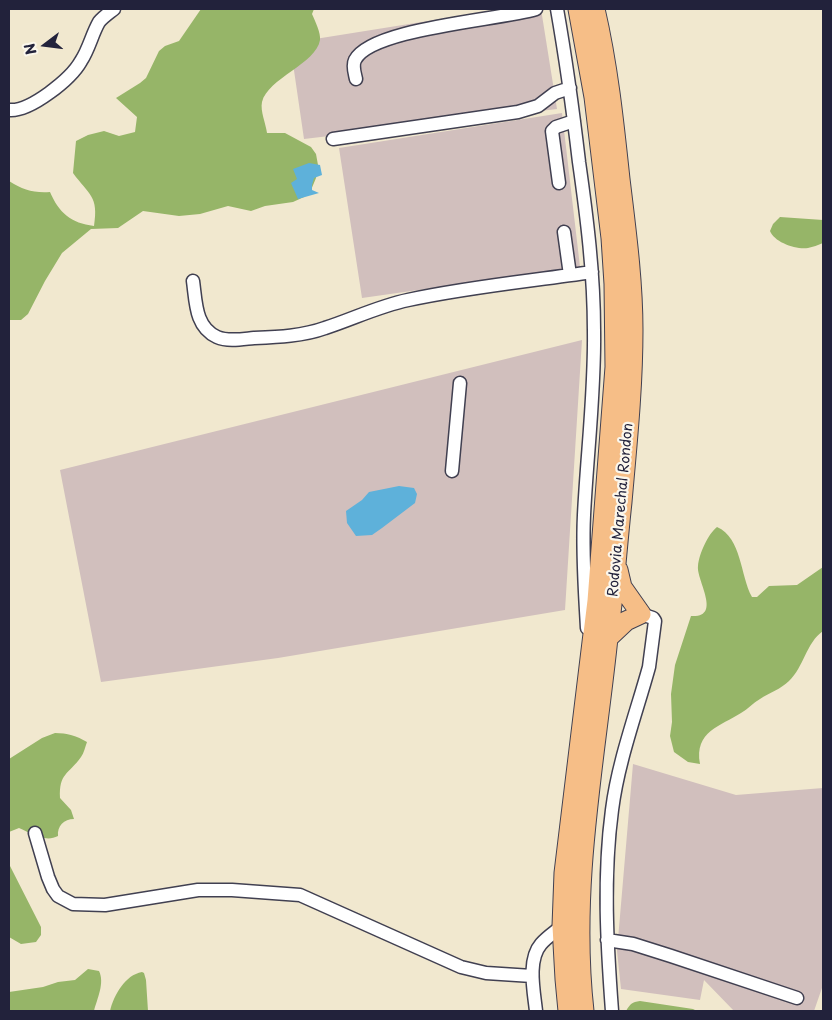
<!DOCTYPE html>
<html>
<head>
<meta charset="utf-8">
<style>
	body { margin:0 }
	#map { position:relative; width:832px; height:1020px; overflow:hidden; background:#f1e8cf; font-family:"Playpen Sans",sans-serif }
	canvas { display:block }
	.frame { position:absolute; inset:0; border:10px solid #22223b; pointer-events:none }
	.north { position:absolute; left:20px; top:20px; width:50px; height:50px; -webkit-text-stroke:4px #fbf7ec; paint-order:stroke; rotate:255deg; font-size:14px; font-weight:700; line-height:20px; text-align:center; color:#22223b }
	.north::after { content:''; display:block; margin:auto; width:18px; height:22px; background:#22223b; clip-path:polygon(50% 0,100% 100%,50% 72%,0 100%) }
</style>
</head>
<body>
<div id="map">
<canvas width="832" height="1020"></canvas>
<div class="frame"></div>
<div class="north">N</div>
</div>
<script>
const context = document.querySelector('canvas').getContext('2d');
context.lineJoin = 'round';
function fillPath(path, color) { context.fillStyle = color; context.fill(path, 'evenodd'); }
function trace(path, color, width, dash) { context.strokeStyle = color; context.lineWidth = width; context.lineCap = dash ? 'butt' : 'round'; context.setLineDash(dash || []); context.stroke(path); }
function drawText(font, color, halo, rows, align = 'center') {
  context.font = font + ' "Playpen Sans",sans-serif'; context.lineWidth = 4.5; context.setLineDash([]); context.textBaseline = 'middle'; context.strokeStyle = halo; context.fillStyle = color; for (const [text, x, y, turn = 0] of rows) {
    context.save(); context.translate(x, y); context.rotate((+turn || 0) * Math.PI / 180); context.textAlign = isNaN(turn) ? turn : align; if (halo) context.strokeText(text, 0, 0); context.fillText(text, 0, 0); context.restore();
  }
}
fillPath(new Path2D(`
	M503 9H541L557 109 304 139 290 43Z
	M562 113 580 267 362 298 339 148Z
	M582 340 565 610 278 658 101 682 60 470Z
	M633 764 736 795 823 788V985L814 1011H734L704 980 700 1000 621 989 617 951Z`), '#d1bfbd');
fillPath(new Path2D(`
	M201 9H314L312 14C315 21 321 33 320 40 316 64 268 78 262 102 260 111 266 124 267 133H285L311 147 316 154 318 165 316 178 311 190 304 197 293 202 265 206 251 211 228 206 200 214 179 216 143 211 118 228 91 229 62 253 45 281 28 314 21 320H9V181C23 190 33 193 50 192 59 213 71 223 94 226 99 196 89 195 73 173L76 141 88 135 104 131 119 136 135 132 137 117 116 98 140 83 146 78 159 51 165 46 179 41Z
	M780 217 823 220V243C818 245 813 247 808 248 796 250 774 242 770 231L773 224Z
	M717 527C742 538 740 575 752 597H757L769 586 797 585 823 567V631C806 643 804 667 789 681 781 689 769 693 760 699 753 703 748 709 741 713 721 726 694 731 700 764L688 762 674 752 670 736 672 722 671 694 675 665 691 616C723 618 696 580 698 566 699 554 708 534 717 527Z
	M55 733C67 733 77 736 87 742 85 747 84 753 81 757 68 775 59 773 60 798L71 810 74 819C64 819 57 826 58 836 45 843 31 833 19 828L9 832V759L42 738Z
	M9 864 41 927V935L36 942 21 944 9 937Z
	M88 969 99 971C105 983 97 999 94 1011H9V992L43 987 58 982 75 980Z
	M142 972 144 973 146 980 148 1011H110C114 995 125 975 142 972Z
	M640 1001 693 1009 697 1011H626C630 1004 632 1002 640 1001Z`), '#96b568');
fillPath(new Path2D(`
	M309 163 320 165 322 175 314 178 312 185V190L319 193 298 199 291 183 297 179 293 169Z
	M399 486 414 488 417 494 415 503 382 528 372 535 356 536 347 523 346 511 362 500 369 492Z`), '#5eb1da');
const minor = new Path2D(`
	M557 9C566 60 573 111 579 162 587 218 594 274 594 331 595 392 587 454 584 515 582 553 585 591 587 628
	M356 79C355 74 352 66 355 60 371 28 500 20 536 9
	M9 110C30 112 71 79 81 61 89 49 92 34 99 22 103 17 109 13 114 9
	M333 139 518 112 538 106 555 93 570 88
	M559 183 552 131 556 127 574 121
	M564 232 570 275
	M193 281C196 302 195 327 217 337 228 342 243 339 254 338 278 337 303 336 325 328 353 319 379 306 408 300 467 287 531 281 592 272
	M452 471 460 383
	M35 833 48 877 53 889 58 896 73 904 105 905 198 890H232L300 895 461 967 486 973 532 976
	M607 940 633 944 671 956 797 998
	M536 1011C534 992 527 960 541 944 547 937 555 932 562 926
	M612 1011C607 944 603 877 612 810 618 762 636 714 649 667L655 621 653 618 641 614`);
const highway = new Path2D(`
	M609 637 626 621 641 614 622 587 618 570
	M568 1011 565 979 562 926 564 873 597 601 615 367 614 284 611 238 594 97 578 9
	M584 1011C570 886 595 762 608 638 614 593 617 548 622 502 627 445 633 388 633 330 633 280 626 229 620 179 614 122 608 65 595 9`);
trace(minor, '#414051', 15);
trace(highway, '#414051', 21);
trace(minor, '#fff', 12);
trace(highway, '#f6be87', 19);
drawText('14px', '#22223b', '#fbf7ec', [
	["Rodovia Marechal Rondon",621,510,-85]
]);
</script>
</body>
</html>
